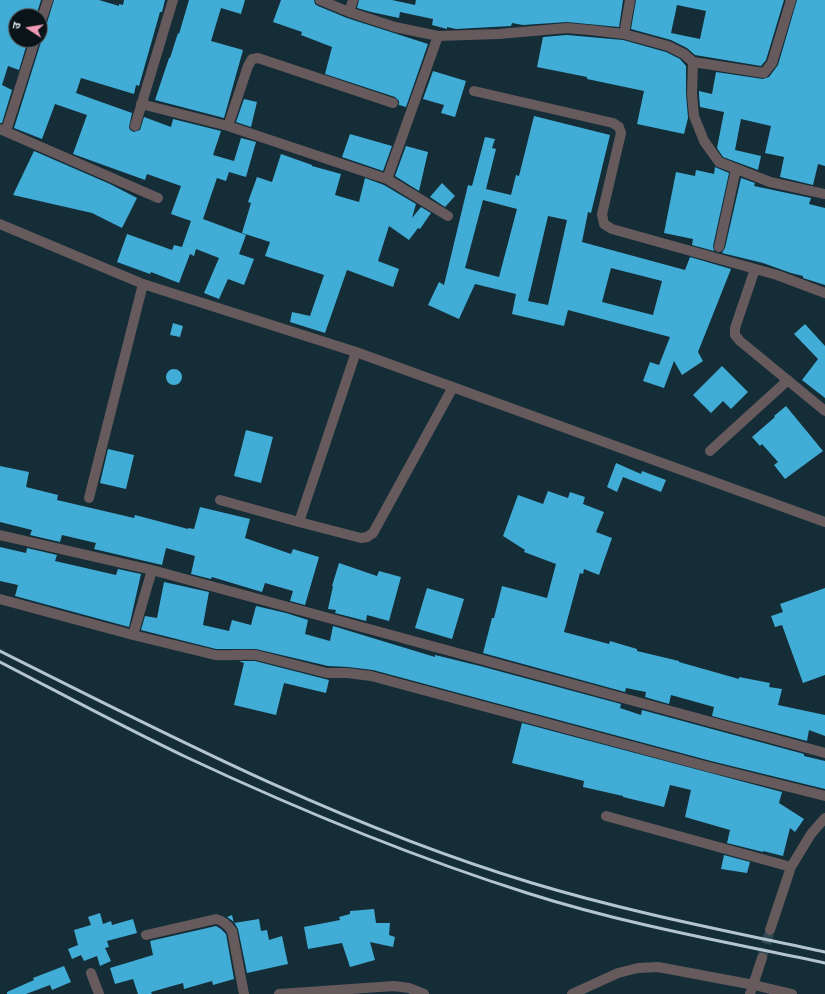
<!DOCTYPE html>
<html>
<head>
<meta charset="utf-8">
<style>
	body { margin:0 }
	#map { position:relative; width:825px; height:994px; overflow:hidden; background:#142d37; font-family:Overpass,"Noto Sans Devanagari",sans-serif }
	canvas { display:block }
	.north { position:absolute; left:8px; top:8px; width:40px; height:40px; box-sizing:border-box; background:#091318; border:1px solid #5b676d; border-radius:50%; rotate:282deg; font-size:11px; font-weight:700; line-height:16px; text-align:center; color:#d7e6ed }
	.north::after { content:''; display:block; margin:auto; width:14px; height:18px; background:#f09ab5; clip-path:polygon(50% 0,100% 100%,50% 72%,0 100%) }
</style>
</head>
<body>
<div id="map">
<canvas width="825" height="994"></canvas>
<div class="north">उ</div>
</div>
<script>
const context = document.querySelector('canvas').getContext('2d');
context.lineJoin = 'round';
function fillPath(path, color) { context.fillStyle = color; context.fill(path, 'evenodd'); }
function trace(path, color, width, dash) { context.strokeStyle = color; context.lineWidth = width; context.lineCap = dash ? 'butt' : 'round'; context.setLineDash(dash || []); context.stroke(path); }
fillPath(new Path2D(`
	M0 0H41L36 16H16V40H28L19 70 8 66 2 85 12 90 2 123H0Z
	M54 0H99L119 6V4L123 5 124 0H165L162 12H160L139 86 136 85 134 94 81 78 76 93 132 113 129 127 130 130 134 132 140 130 144 117 171 127 173 119 221 131 213 155 234 161 241 138 256 142 246 177 229 172 226 181 217 178 203 219 246 235 239 254 254 259 244 285 228 279 219 299 204 293 219 258 196 249 194 256 190 254 179 283 151 272 150 274 117 262 127 234 172 250 174 245 182 247 191 221 171 214 181 186 147 174 145 180 73 154 87 115 55 104 42 139 14 128 41 42 40 30 44 29 46 26Z
	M189 0H245L241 14 221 8 211 41 243 50 224 118 155 100 169 58H170L178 33 179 34Z
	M281 0H314L315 4 318 6 347 18 428 44 406 107 399 105V101L395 97 325 74 332 47 301 35 302 32 273 22Z
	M359 0H392L415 5 416 0H623L619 27 567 22 523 25 512 23 511 26 456 29 447 27V29L432 25 433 19 400 12 399 18 371 12 357 8Z
	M636 0H784L766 60 761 66 695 55 687 48 671 40 631 29ZM677 5 706 11 700 39 671 33Z
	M797 0H825V166L818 164 813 185 780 177 784 157 765 153 771 126 741 119 735 150 761 156 758 170 723 157 717 148 724 112 700 107 699 94V91L712 94 716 72 763 79 769 77 778 65Z
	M567 35 623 40 666 52 680 59 686 66V94L688 118 684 134 637 124 644 91 587 79V77L537 67 543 37Z
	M433 71 466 81 455 117 441 113 444 105 423 99Z
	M244 99 257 102 251 127 236 122Z
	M534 116 610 135 591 213 588 212 582 242 685 270 690 257 731 269 698 352 703 361 682 375 674 361 664 388 643 381 650 362 659 365 670 337 568 310 564 326 512 314 516 294 475 284 459 319 428 305 439 282 444 285 468 185 472 186 485 137 495 139 492 148 496 149 486 189 511 195 516 175 519 176ZM483 200 517 209 499 277 465 268ZM548 216 567 220 548 305 528 301ZM611 268 662 281 653 315 602 302Z
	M350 134 392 146 383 171 342 157Z
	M406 146 428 152 419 191 395 176Z
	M34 151 110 184 137 198 122 228 92 213 13 195Z
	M281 154 312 165V166L341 174 335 195 359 202 365 178 384 185 416 204 412 218 421 207 431 213 420 229 418 228 409 240 389 226 378 261 399 269 393 287 347 270 325 333 290 322 292 312 310 316 324 275 265 256 270 242 242 233 251 203 248 202 257 177 272 182Z
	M715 167 729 173 713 246 714 251 692 245 693 239 664 233 676 172 695 176 696 170 714 174Z
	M741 178 755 183 754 186 811 198 809 204 825 208V285L803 278V276L791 273 763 263 722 253 725 248Z
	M442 183 455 196 445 207 430 197Z
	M173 323 183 326 180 337 170 335Z
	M805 324 825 346V398L802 380 818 359 794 334Z
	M722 366 748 392 731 409 723 401 711 413 693 395Z
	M166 377a8 8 0 1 1 16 0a8 8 0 1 1-16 0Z
	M786 406 823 451 785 479 774 465 778 462 762 444 760 446 752 437 775 417 774 416Z
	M246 430 273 437 261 483 234 476Z
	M108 449 134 455 126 489 100 483Z
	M616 463 641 474 642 471 666 480 661 492 623 477 617 492 607 487Z
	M0 466 29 472 26 487 58 495 57 500 134 518 135 515 188 529V528L194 529 200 507 250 519 245 538 291 554 293 549 319 557 305 605 290 601 293 591 265 583 262 592 212 577 211 579 191 574 195 556 166 548 162 565 94 549 96 543 62 535 60 542 30 535 32 530 0 522Z
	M548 491 568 498 570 492 585 497 583 504 604 512 596 532 612 538 599 575 584 569 583 574 580 573 564 632 609 644 610 641 637 649V651L679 661V662L739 679V677L770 683 769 687 782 689 778 705 825 715V736L809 730 807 741 712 716 714 707 671 695 669 704 645 697 646 692 626 688 625 692 483 653 492 618H494L502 586 547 598 556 564 524 552 525 550 503 536 518 495 543 504Z
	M0 547 26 553 27 548 57 555 55 561 116 575 118 569 141 574 129 627 15 596 18 585 0 581Z
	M339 563 377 576 379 571 401 577 389 621 367 615 366 621 335 613 336 610 328 609 333 586H332Z
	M164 582 209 592 203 625 229 631 232 620 251 625 256 606 286 613 308 620 305 634 330 641 333 626 435 657V655L480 666 621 704 620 708 641 715 642 710 804 754V756L825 761V789L711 761 373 670 348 667 328 666 256 649H216L141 630 145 616 157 618Z
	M427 588 464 599 452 639 415 628Z
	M825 588V675L803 683 782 625 775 627 771 616 783 612 780 604Z
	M239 661H255L329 680 326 693 284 683 276 715 234 705 244 663Z
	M522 723 782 792 779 803 804 819 795 832 790 828 783 856 763 851V852L727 843 730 830 685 817 691 790 670 785 664 807 623 797V796L583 787 584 781 512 763Z
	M724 855 750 862 747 873 721 869Z
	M374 909 376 923H390L389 935 395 937 393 947 370 942 375 960 350 967 342 943 308 949 304 927 340 920 339 917 350 914V911Z
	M100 913 103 924 111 921 112 925 133 919 137 933 107 941 109 947 105 948 111 961 100 966 97 956 84 961 81 955 72 959 68 949 78 945 74 930 91 925 88 917Z
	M232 915 234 923 259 919 261 931 267 930 269 940 282 936 288 964 247 973 238 929 234 922 227 917Z
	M216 926 221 929 226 934 234 979 213 985 212 981 184 989 183 983 151 992 152 994H138L133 979 115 984 110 968 153 955 150 941Z
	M64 966 71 982 52 990 50 985 26 994H7V992L34 980 33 978Z`), '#41add6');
trace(new Path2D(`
	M762 958 770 930`), '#314952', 10, [10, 5]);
trace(new Path2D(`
	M320 0 349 12 395 27 438 36 499 34 567 28 590 30 624 34 668 46 684 54 693 62 692 94 694 116 704 141 719 162 770 182 825 194
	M349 12 353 0
	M40 24 48 0
	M624 34 630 0
	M693 62 764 73 772 63 791 0
	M474 91 613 123 619 127 621 133 602 214 604 224 612 229 777 275 825 293
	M141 104 228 126 387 179 448 216
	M135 126 173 0
	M228 126 248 66 252 59 258 58 393 103
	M0 129 158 198
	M6 131 35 40
	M387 179 438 36
	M0 224 143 284 356 352 825 522
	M719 247 736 169
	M755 269 735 328V335L740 341 825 411
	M710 451 788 380
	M89 498 143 284
	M220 500 299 522 361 538 367 537 373 533 453 387
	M299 522 356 352
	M0 535 152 570 825 753
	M0 599 133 635 215 655C229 656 242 654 256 655L327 673H347L371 676 709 767 825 796
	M133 635 152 570
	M606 816 791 867
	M770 930 791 867 811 834 825 818
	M146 935 216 919C224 921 228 925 232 931L244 994
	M91 973 99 994
	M279 994 394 986 409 988 424 994
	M572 994 618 973 638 968 658 967 754 985 792 994
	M750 994 762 958`), '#665a5d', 10);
trace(new Path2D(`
	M0 651C173 738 346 827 532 883 628 912 727 931 825 952
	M0 662C62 694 123 727 186 757 297 809 410 856 527 893 624 924 726 942 825 963`), '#b5c5cd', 3);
</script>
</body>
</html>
